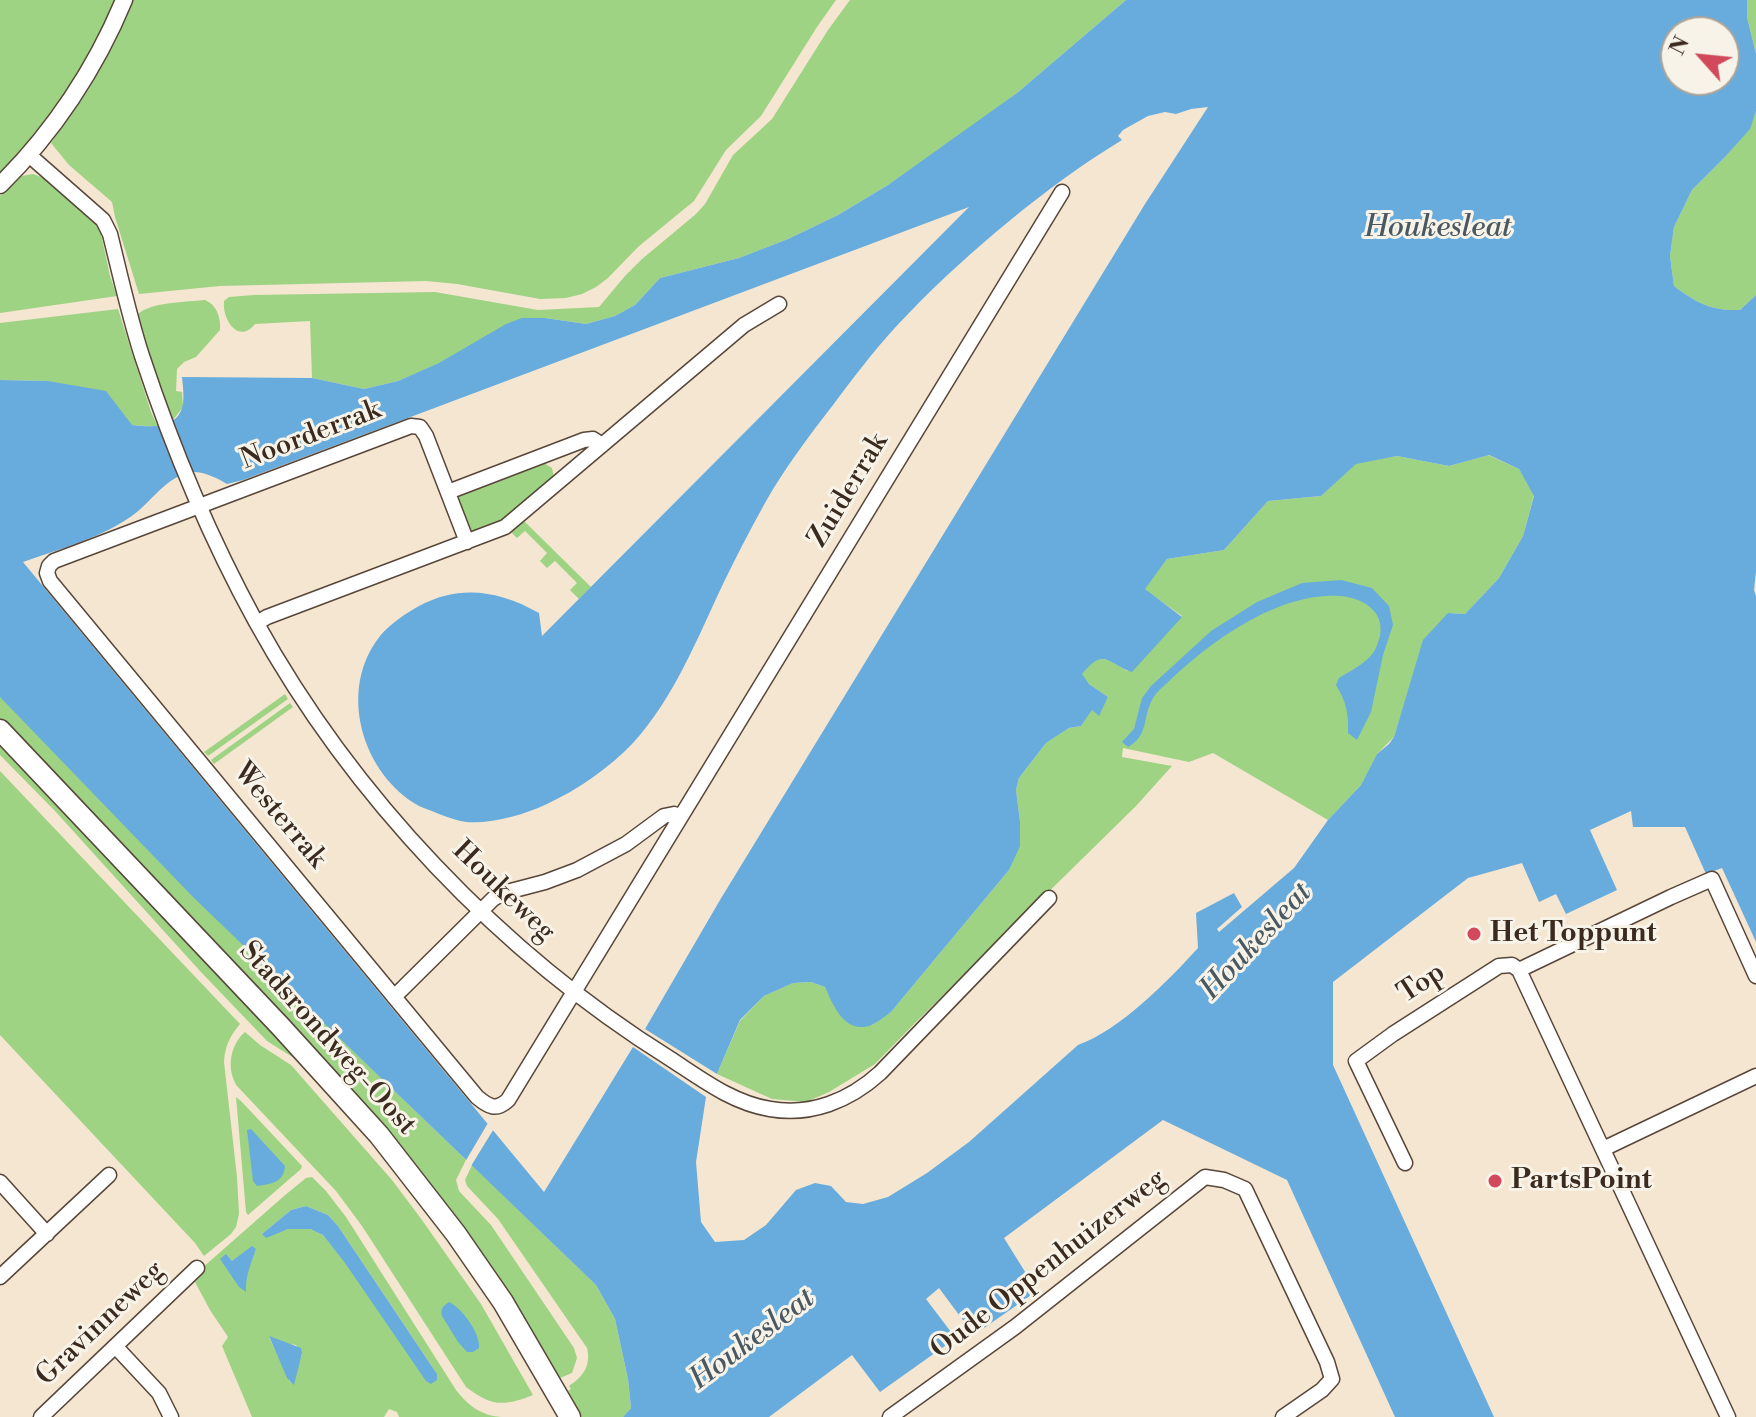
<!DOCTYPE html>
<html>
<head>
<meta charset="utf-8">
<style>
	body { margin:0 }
	#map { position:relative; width:1756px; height:1417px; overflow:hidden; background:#f5e6d1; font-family:"Libre Bodoni",serif }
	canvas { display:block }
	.north { position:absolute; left:1660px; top:16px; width:80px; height:80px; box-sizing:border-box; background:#f7f3e8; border:2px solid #aca397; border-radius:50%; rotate:297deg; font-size:22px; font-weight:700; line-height:32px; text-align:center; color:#3b2a1e }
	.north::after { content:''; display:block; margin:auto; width:28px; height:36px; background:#d1495b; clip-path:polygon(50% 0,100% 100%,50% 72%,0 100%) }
</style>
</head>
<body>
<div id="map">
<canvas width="1756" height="1417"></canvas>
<div class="north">N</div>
</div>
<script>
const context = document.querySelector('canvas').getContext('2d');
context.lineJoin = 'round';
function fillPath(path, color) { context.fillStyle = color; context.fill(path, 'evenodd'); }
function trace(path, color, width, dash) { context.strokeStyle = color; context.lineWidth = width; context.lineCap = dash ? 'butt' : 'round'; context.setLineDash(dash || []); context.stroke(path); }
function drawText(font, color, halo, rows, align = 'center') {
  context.font = font + ' "Libre Bodoni",serif'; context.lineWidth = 6; context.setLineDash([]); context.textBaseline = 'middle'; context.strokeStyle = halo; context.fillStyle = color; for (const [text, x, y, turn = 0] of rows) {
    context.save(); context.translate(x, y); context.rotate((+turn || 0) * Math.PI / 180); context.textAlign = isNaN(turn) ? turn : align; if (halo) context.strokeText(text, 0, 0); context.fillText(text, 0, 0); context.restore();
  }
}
fillPath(new Path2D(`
	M0 0H116C96 45 73 91 43 130 30 146 14 160 0 175Z
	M129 0H836L817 27 761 116 726 150 694 201 638 247 608 278 596 287 582 294 566 298 540 299 457 284 426 281 220 286 139 294 115 217 112 202 69 165 51 143 80 97Z
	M850 0H1126L1017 93 963 133 888 185 838 215 788 239 739 258 660 278 635 305 615 316 586 324 545 318 398 381 364 389 312 378 310 321 255 324C238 345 222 319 224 301L229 297 254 295 435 292 538 310 599 307 625 276 642 259 696 214 705 204 733 155 772 119 828 30Z
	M1747 0H1756V54L1747 17Z
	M1756 111V295L1740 310C1711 311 1697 303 1674 286L1670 256 1674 227 1692 190 1726 156 1749 129Z
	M33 174 47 179 100 229 110 276 117 296 0 313V196L22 176Z
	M205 300C217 305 221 318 220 330L196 357 184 362 177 369 176 391 182 392 183 407 173 420 156 377 139 323 138 314C151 302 187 302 205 300Z
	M118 309 151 412 158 427 132 425 48 381 0 380V323Z
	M1488 455 1519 469 1534 495 1523 536 1499 578 1465 614 1448 613 1408 692 1394 737 1378 753 1361 785 1328 820 1213 753 1189 762 1123 748 1122 757 1172 766 1136 806 917 1021 875 1064 829 1092 806 1102 772 1099 717 1074 740 1021 764 996 793 983 811 982 825 987 835 1007 872 1025 891 1012 1009 870 1020 821 1016 790 1019 778 1046 743 1069 728 1081 726 1092 709 1098 715 1108 697 1089 684 1081 674C1099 653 1106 656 1127 671L1182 616 1144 589 1167 559 1224 550 1268 501 1321 496 1356 463 1397 456 1449 466Z
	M544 463 552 468 554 477C534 495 497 537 469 530L457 501 460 494Z
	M523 520 591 587 579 599 570 590 577 583 555 561 547 568 540 561 547 553 525 531 517 538 511 532V529Z
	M0 621 247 948 466 1160 456 1180 459 1191 491 1225 574 1348 577 1358 572 1373 560 1378 532 1330 498 1280 169 897 0 719Z
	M285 694 288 699 208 756 204 752Z
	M290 703 293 707 214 764 211 760Z
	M0 741 305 1065 267 1041 200 971 55 811 0 755Z
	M0 771 240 1024C230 1036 225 1046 224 1062L237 1177 239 1214 236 1227 231 1234 204 1256 195 1243 0 1035Z
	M245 1032 260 1045 291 1065 392 1180 422 1220 481 1304 533 1395C503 1407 491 1406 466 1387L362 1226 336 1191 237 1086C226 1069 230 1045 245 1032Z
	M236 1097 241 1101 302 1166 301 1169 248 1215 246 1212Z
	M472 1165 596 1285 615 1319 628 1379 631 1408 623 1417H582L568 1391 571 1389 569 1386C584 1376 591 1365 587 1348L498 1219 467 1186 465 1180Z
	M312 1177 326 1191 346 1217 456 1390C469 1406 480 1415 501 1417H399L397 1412 389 1409 384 1417H252L222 1346 228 1337 210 1310 195 1282 203 1274 201 1269 284 1196 306 1178ZM306 1206 328 1215 338 1226 437 1374 323 1235 310 1229H288L262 1234 291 1210ZM256 1249 248 1269 245 1282 226 1254 232 1261ZM269 1337 283 1343 296 1345 302 1354 290 1382Z`), '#9ed384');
fillPath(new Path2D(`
	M1126 0H1747V17L1756 54V111L1750 129 1726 156 1692 190 1674 227 1670 256 1674 286C1697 303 1711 311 1740 310L1756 295V571L1754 590 1756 596V942L1722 868 1706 874 1685 827H1633L1631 811 1590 830 1617 890 1566 914 1556 894 1539 902 1522 863 1468 878 1333 982V1065L1494 1417H1395L1287 1180 1163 1120 1004 1238 1037 1291 974 1335 939 1288 926 1299 954 1336 949 1343 880 1392 852 1355 769 1417H623L631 1408 628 1379 615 1319 596 1285 194 898 0 697V380L48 381 106 391 132 425C151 427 178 430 183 404 184 396 183 386 182 377L312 378 364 389 398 381 439 363 506 324 522 318H545L586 324 615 316 635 305 660 278 739 258 788 239 838 215 888 185 1017 93ZM1676 32H1724V80H1676ZM1208 107 1145 204 720 900 645 1029 717 1074 740 1020 764 996 793 983 811 982 825 987C833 1005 844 1033 869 1026 877 1023 884 1017 891 1012L1009 870 1020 846V821L1016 790 1019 778 1046 743 1069 728 1081 726 1092 710 1099 716 1108 697 1089 684 1082 674C1105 646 1108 664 1132 672L1182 617 1145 589 1167 559 1224 550 1268 501 1321 496 1356 464 1397 456 1449 466 1489 455 1519 469 1534 496 1523 536 1499 578 1465 614 1448 613 1423 640 1394 737 1389 744 1377 754 1361 785 1328 820 1294 868 1219 932 1217 929 1242 907 1234 893 1196 913 1198 948C1168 981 1120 1030 1078 1045L969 1142 927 1173 888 1197 863 1204 846 1202 831 1186 815 1183 796 1190 766 1225 744 1240 715 1242 701 1222 696 1162 706 1097 633 1047 544 1192 23 562C61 548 104 538 137 512 153 499 169 475 192 472 202 471 218 478 227 484L243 480 969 207 542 636 539 613C499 591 461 584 419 606 405 614 391 623 380 636 337 690 362 774 419 806 425 809 433 811 439 814 448 817 457 821 466 822 493 824 523 815 547 804 579 789 609 768 633 743 674 698 697 639 723 584 736 557 750 530 765 503 784 469 809 436 833 405 857 373 881 341 909 313 969 251 1048 185 1122 140L1118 136 1123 130 1148 116 1165 112 1176 114 1191 109Z
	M1341 580 1372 588 1389 606 1393 625 1383 655 1371 712 1357 740 1348 733C1349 714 1346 701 1336 685L1339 678C1350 671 1365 664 1373 653 1377 648 1378 642 1380 636 1385 611 1362 597 1339 596 1312 594 1286 603 1262 614 1228 631 1196 655 1168 682 1163 687 1155 693 1152 700 1142 719 1149 735 1128 747L1122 742 1134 729 1142 698 1151 686 1211 631 1257 602 1302 583Z
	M251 1129 285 1166C284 1182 272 1184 257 1186L253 1181 247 1130Z
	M306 1206 328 1215 338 1226 437 1374V1380L431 1384 426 1381 345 1263 323 1235 310 1229H288L266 1238 262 1234 291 1210Z
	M252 1246 256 1249C251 1264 245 1276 246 1292L239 1287 220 1259 226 1254 232 1261Z
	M449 1302C462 1308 481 1334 479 1348L473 1352H467L458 1342 442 1316C440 1309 443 1306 449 1302Z
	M269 1336 301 1348 302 1353 294 1385 287 1378Z`), '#67acdd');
fillPath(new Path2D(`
	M488 1123 495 1127 471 1166 465 1162Z`), '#f5e6d1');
const minor = new Path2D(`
	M29 155 103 220 110 234C120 274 129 316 142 356 172 447 210 538 256 622 352 796 501 953 669 1058 700 1078 732 1103 770 1109 811 1116 849 1101 880 1073L1049 898
	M448 492 584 440 593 439 602 445
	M467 542 426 436 420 427 411 426 54 561 49 566 47 573 50 581 477 1097C489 1107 496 1111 508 1100L1062 192
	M257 623 267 617 505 527 744 325 779 304
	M1519 970 1728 1417
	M394 997 493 899 503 893 545 882 577 870 626 844 664 816 674 814 680 816
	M1603 1149 1756 1076
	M1405 1163 1356 1061 1393 1034 1499 966 1512 965 1519 970 1671 897 1712 879 1756 976
	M0 1182 47 1234
	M0 1277 109 1175
	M116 1347 159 1393 171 1417
	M41 1417 197 1268
	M890 1417 1015 1327 1205 1177 1224 1180 1245 1189 1327 1362 1332 1379 1322 1390 1283 1417`);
const tertiary = new Path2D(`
	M0 185C53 133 96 68 124 0`);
const primary = new Path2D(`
	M0 730 281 1027 379 1135 456 1234 503 1302 570 1417`);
trace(minor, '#574639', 17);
trace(tertiary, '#574639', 19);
trace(primary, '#574639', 23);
trace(minor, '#fff', 14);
trace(tertiary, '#fff', 16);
trace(primary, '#fff', 20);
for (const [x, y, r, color] of [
	[1474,934,8,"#d1495b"],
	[1495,1181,8,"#d1495b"]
]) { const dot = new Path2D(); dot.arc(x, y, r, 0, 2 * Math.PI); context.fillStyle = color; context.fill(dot); trace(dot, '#f7f3e8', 3); }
drawText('28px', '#3b2a1e', '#f7f3e8', [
	["Noorderrak",311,436,-21],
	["Zuiderrak",849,491,-59],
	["Westerrak",279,816,50],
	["Houkeweg",503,892,44],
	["Top",1422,984,-33],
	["Stadsrondweg-Oost",327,1039,48],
	["Oude Oppenhuizerweg",1049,1265,-38],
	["Gravinneweg",101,1324,-44]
]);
drawText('bold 28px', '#3b2a1e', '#f7f3e8', [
	["Het Toppunt",1490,934],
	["PartsPoint",1511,1181]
], 'left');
drawText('italic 30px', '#4a5861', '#f7f3e8', [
	["Houkesleat",1438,229],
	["Houkesleat",1257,942,-47],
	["Houkesleat",753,1340,-37]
]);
</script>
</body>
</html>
